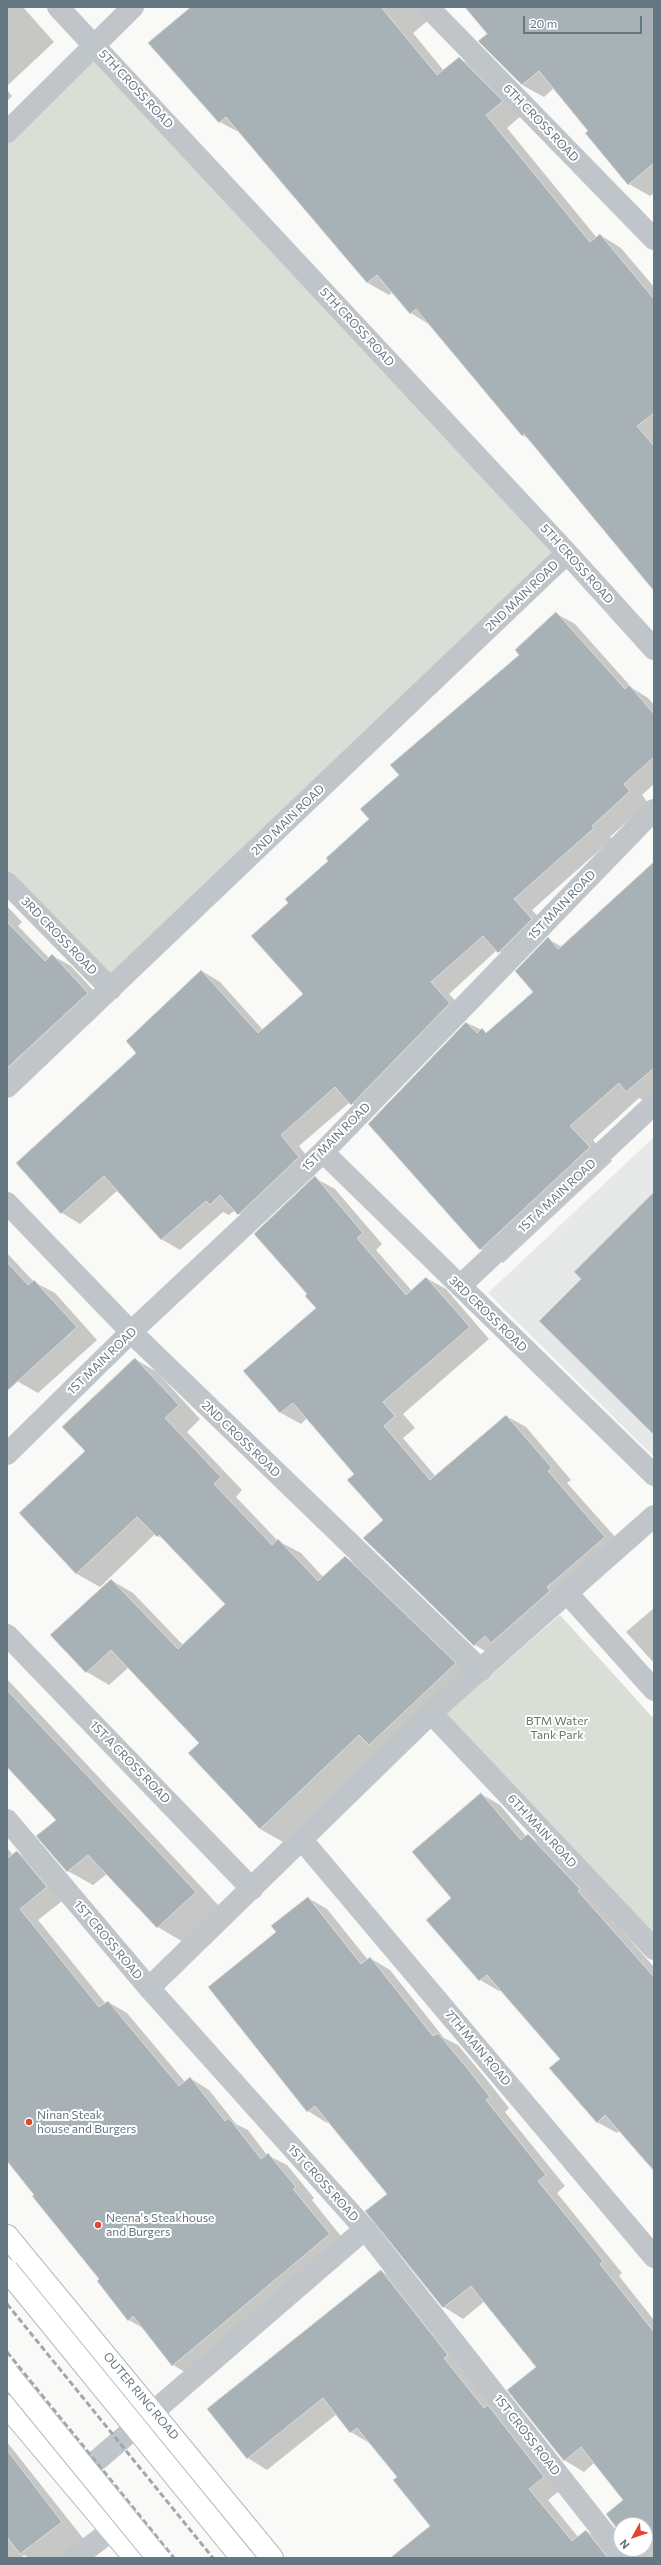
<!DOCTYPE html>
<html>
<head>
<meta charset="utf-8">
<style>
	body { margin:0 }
	#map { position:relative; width:661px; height:2565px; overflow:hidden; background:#f9f9f7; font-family:Commissioner,sans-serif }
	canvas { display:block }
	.frame { position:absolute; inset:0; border:8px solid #657781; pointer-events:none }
	.north { position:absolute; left:613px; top:2517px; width:40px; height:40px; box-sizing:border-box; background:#fff; border:1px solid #c1c9cd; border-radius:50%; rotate:230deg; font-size:11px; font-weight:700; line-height:16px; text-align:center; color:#657781 }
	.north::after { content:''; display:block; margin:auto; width:14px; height:18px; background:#de4832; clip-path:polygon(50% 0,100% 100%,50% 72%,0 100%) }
	.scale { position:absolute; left:523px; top:16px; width:119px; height:18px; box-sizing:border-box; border:2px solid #657781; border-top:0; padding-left:5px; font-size:12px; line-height:14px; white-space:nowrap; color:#657781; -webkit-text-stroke:3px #fff; paint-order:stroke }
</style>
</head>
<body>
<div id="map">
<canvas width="661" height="2565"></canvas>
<div class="frame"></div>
<div class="north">N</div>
<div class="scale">20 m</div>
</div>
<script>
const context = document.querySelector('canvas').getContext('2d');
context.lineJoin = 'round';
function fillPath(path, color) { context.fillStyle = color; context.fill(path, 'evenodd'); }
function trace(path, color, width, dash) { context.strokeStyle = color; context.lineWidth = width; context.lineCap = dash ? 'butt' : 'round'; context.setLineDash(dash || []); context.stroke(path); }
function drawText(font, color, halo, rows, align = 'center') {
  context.font = font + ' Commissioner,sans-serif'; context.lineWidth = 4; context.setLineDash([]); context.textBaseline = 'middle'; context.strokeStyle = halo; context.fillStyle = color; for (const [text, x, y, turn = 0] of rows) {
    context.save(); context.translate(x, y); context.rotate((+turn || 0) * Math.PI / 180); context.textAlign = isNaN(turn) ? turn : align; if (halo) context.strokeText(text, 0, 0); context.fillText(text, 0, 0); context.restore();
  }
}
fillPath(new Path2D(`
	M654 1137V1457L488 1293Z`), '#e7e9e8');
fillPath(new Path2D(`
	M94 44 567 553 111 989 7 883V132Z
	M560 1615 654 1719V1943L442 1717Z`), '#d9ded6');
fillPath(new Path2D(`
	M7 7H23L54 42 7 86Z
	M192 7H444L413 33 444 71 459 58 480 70 523 114 507 128 597 238 600 235 621 248 654 287V588L531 440 522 435 430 325 411 313 393 292 389 295 368 283 242 134 220 122Z
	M466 7H654V193L650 196 629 184 590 131 554 88 544 97 522 85 480 41 489 34Z
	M7 90 12 96 7 101Z
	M557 614 575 624 632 688 648 698 654 705V784L642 795 648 803 610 837 612 839 532 910 550 930 518 963 497 950 449 994 468 1014 370 1115 350 1102 299 1146 317 1169 257 1225 235 1210 229 1215 223 1212 180 1250 161 1239 118 1190 80 1224 62 1213 17 1163 138 1053 202 971 220 982 263 1030 304 994 290 903 371 819 400 775 520 655Z
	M654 864V1101L650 1104 639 1098 593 1140 612 1161 503 1263 480 1249 467 1023 488 1033 534 992 548 939 562 947Z
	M7 906 22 922 18 926 50 959 53 956 71 966 106 1004 7 1097Z
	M315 1178 335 1189 382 1244 376 1250 412 1291 426 1278 446 1289 489 1339 403 1414 415 1428 403 1438 436 1477 506 1416 526 1427 571 1480 567 1483 625 1548 495 1657 475 1645 364 1538 384 1520 355 1474 307 1418 301 1424 281 1413 245 1371 318 1308 308 1294Z
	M7 1253 34 1282 55 1293 97 1340 38 1393 17 1381 7 1370Z
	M135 1359 157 1372 200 1419 187 1432 242 1490 236 1497 278 1541 301 1553 323 1577 345 1557 367 1570 478 1677 379 1750 283 1842 260 1829 200 1743 129 1667 109 1685 87 1672 52 1635 111 1580 133 1593 183 1645 226 1604 167 1542 155 1534 100 1587 77 1574 20 1513 86 1452Z
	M654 1608V1663L626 1632Z
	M7 1679 220 1907 183 1942 158 1927 107 1874 93 1885 68 1871 57 1820 7 1766Z
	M481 1794 500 1805 526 1836 547 1846 654 1967V2169L620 2130 617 2133 597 2122 561 2059 501 1990 499 1991 480 1980 428 1920 452 1898Z
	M7 1848 13 1855 17 1852 36 1863 66 1898 38 1920 106 2004 108 2002 127 2013 185 2082 190 2078 209 2090 236 2124 248 2130 267 2155 287 2165 314 2198 312 2200 348 2245 192 2376 173 2365 144 2329 129 2320 100 2279 7 2159Z
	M308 1898 327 1909 368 1960 370 1958 390 1970 444 2038 458 2045 487 2080 509 2108 505 2112 565 2186 557 2193 622 2273 619 2276 654 2320V2558H636L634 2549H645V2525H621V2532L607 2515 625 2500 594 2463 584 2472 564 2460 537 2367 485 2301 463 2319 444 2307 367 2211 388 2194 329 2121 327 2123 308 2111 278 1932Z
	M381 2271 401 2282 563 2488 548 2500 579 2538 586 2531 606 2543 619 2558H391L431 2526 399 2477 371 2444 351 2432 337 2414 267 2470 248 2458Z
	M7 2442 94 2552 87 2558H29L24 2555 21 2558H7Z`), '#0003');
const building = new Path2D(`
	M191 7H381L437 75 459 57 503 101 486 115 590 242 600 234 654 299V413L637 426 654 446V591L524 434 522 436 416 309 410 314 377 275 367 283 226 117 219 123 148 43Z
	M465 7H654V163L628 185 585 133 588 131 539 71 522 85 478 41 487 34Z
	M556 612 625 689 629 685 654 714V757L624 784 630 791 592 826 594 828 514 899 532 919 498 953 483 936 431 982 450 1003 351 1105 335 1087 281 1135 299 1157 238 1215 220 1195 210 1205 206 1201 161 1240 104 1176 61 1214 16 1163 136 1053 126 1041 201 970 258 1033 303 994 251 936 288 903 285 899 328 861 326 858 369 819 360 809 399 775 390 765 519 655 515 650Z
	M654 862V1068L626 1092 619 1083 570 1126 590 1147 480 1250 368 1124 466 1022 477 1033 482 1028 486 1033 533 992 515 971 548 937 558 949Z
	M7 922 45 961 52 954 88 993 7 1068Z
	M315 1176 363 1233 357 1238 406 1295 426 1277 470 1327 383 1402 395 1416 384 1426 430 1480 506 1415 552 1468 548 1471 605 1537 547 1587 550 1591 491 1643 485 1636 474 1646 363 1538 383 1520 347 1480 354 1474 293 1403 280 1413 243 1371 316 1308 305 1296 307 1294 254 1234Z
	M654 1192V1435L539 1321 581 1279 574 1272Z
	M7 1262 28 1285 34 1280 77 1327 7 1391Z
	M135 1358 179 1405 165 1418 221 1477 214 1484 272 1545 278 1539 318 1581 345 1556 456 1663 369 1745 359 1735 260 1829 188 1753 199 1743 111 1650 86 1673 50 1635 111 1579 178 1649 225 1604 159 1535 157 1537 137 1517 76 1574 19 1513 85 1451 62 1427Z
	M7 1690 196 1892 157 1928 88 1855 67 1872 36 1836 56 1820 7 1767Z
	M481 1793 521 1840 528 1834 580 1889 578 1891 654 1977V2171L605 2115 597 2123 549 2068 560 2059 487 1975 479 1981 426 1920 451 1898 412 1852Z
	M17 1851 47 1887 20 1909 99 2007 108 2001 179 2086 190 2077 225 2121 229 2118 261 2159 268 2153 296 2187 293 2189 330 2234 172 2366 133 2316 128 2321 97 2281 99 2279 32 2196 34 2195 7 2161V1859Z
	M308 1897 361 1964 370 1957 433 2036 438 2033 467 2068 490 2097 486 2100 546 2175 538 2181 603 2261 600 2264 654 2332V2539L645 2546V2525H621V2534L606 2514 623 2500 581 2447 564 2461 507 2390 536 2367 471 2286 443 2308 365 2211 387 2194 315 2106 307 2112 208 1987 276 1932 271 1926Z
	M381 2270 448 2355 444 2358 484 2408 488 2405 544 2477 529 2489 572 2541 586 2530 608 2558H390L430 2526 393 2480 397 2477 357 2428 350 2433 323 2398 247 2459 207 2409Z
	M7 2450 62 2522 20 2554 7 2537Z`);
fillPath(building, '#a7b1b6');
trace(building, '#dbdbd9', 1);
const highway = new Path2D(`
	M7 2236 272 2558
	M7 2406 135 2558`);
trace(highway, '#b4b9bc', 24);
trace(new Path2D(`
	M58 7 567 553 654 649
	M428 7 654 239
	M7 132 133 7
	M7 883 111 989
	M7 1087 567 553
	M323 1152 654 1475
	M7 1203 131 1332 481 1670
	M460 1286 654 1104
	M7 1454 131 1332 323 1152 654 810
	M567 1593 654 1690
	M7 1635 252 1889
	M431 1713 654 1949
	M7 1820 149 1988 365 2229 624 2558
	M302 1840 654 2257
	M149 1988 431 1713 654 1516
	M72 2482 365 2229
	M75 2558 112 2530`), '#c0c5c9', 22);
trace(highway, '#fff', 22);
trace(new Path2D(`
	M7 2304 213 2558
	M7 2352 174 2558`), '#a0a8ad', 3, [6, 3]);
const majorBridge = new Path2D(`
	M7 2270 242 2558
	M7 2373 158 2558`);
trace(majorBridge, '#b4babd', 24, []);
trace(majorBridge, '#fff', 22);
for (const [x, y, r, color] of [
	[29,2122,4,"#de4832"],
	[98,2225,4,"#de4832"]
]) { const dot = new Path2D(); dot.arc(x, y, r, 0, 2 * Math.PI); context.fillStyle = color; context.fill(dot); trace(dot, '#fff', 1.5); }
drawText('12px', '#657781', '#fff', [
	["5TH CROSS ROAD",136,89,47],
	["6TH CROSS ROAD",541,123,46],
	["5TH CROSS ROAD",357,327,47],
	["5TH CROSS ROAD",577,564,48],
	["2ND MAIN ROAD",522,596,-44],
	["2ND MAIN ROAD",288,820,-44],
	["1ST MAIN ROAD",562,905,-46],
	["3RD CROSS ROAD",59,936,46],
	["1ST MAIN ROAD",336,1137,-45],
	["1ST A MAIN ROAD",557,1196,-43],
	["3RD CROSS ROAD",488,1314,44],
	["1ST MAIN ROAD",102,1361,-44],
	["2ND CROSS ROAD",241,1439,44],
	["1ST A CROSS ROAD",130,1762,46],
	["6TH MAIN ROAD",542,1831,47],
	["1ST CROSS ROAD",108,1940,50],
	["7TH MAIN ROAD",478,2048,50],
	["1ST CROSS ROAD",323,2183,48],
	["OUTER RING ROAD",141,2396,50],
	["1ST CROSS ROAD",527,2435,52]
]);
drawText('12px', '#697964', '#fff', [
	["BTM Water",557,1721],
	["Tank Park",557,1735]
]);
drawText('12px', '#657781', '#fff', [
	["Ninan Steak",37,2115],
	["house and Burgers",37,2129],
	["Neena's Steakhouse",106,2218],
	["and Burgers",106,2232]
], 'left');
</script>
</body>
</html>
